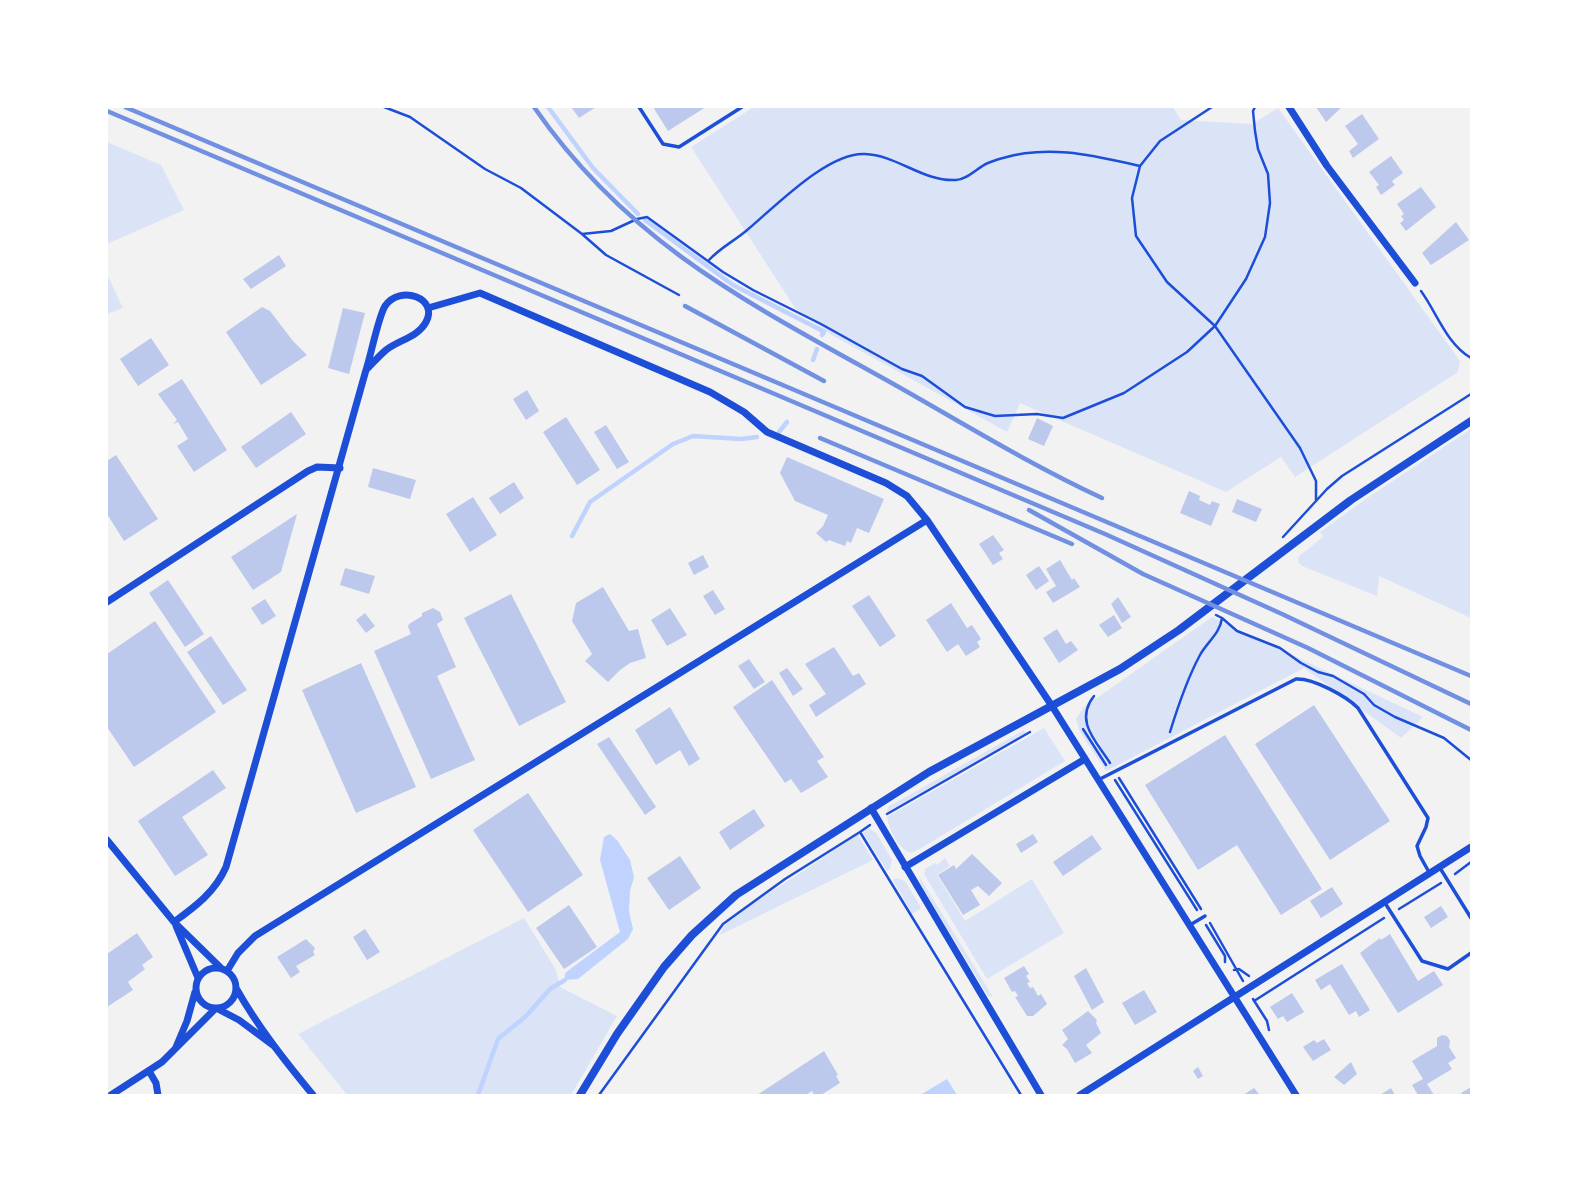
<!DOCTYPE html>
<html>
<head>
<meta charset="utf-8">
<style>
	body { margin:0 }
	#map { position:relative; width:1578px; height:1202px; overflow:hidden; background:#f2f2f2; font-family:"PT Sans Narrow",sans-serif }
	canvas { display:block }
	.frame { position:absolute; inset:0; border:108px solid #fff; pointer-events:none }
</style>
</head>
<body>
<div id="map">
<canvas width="1578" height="1202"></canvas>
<div class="frame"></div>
</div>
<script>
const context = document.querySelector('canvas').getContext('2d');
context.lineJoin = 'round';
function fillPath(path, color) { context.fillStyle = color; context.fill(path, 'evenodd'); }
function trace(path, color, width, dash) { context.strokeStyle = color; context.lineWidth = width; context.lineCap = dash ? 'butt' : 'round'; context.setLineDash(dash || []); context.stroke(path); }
fillPath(new Path2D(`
	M754 107H1173L1181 120 1252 124 1278 108 1460 361 1458 372 1295 477 1281 457 1226 492 1020 403 1007 432 830 334 795 308 691 147Z
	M107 142 161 165 184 210 107 244Z
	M107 274 123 308 107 314Z
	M1471 429V618L1379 576 1377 596 1302 566 1298 562 1299 556 1323 537 1320 532 1367 498Z
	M1212 617 1423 717 1401 738 1304 668 1106 771 1080 732 1076 719 1084 707Z
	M1044 728 1065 761 918 850 911 853C898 849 889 830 887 817Z
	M1024 730 1026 733 887 812 888 807Z
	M869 828 877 834 892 860 890 869 887 871 863 833Z
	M858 835 873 860 720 935 724 926 754 903Z
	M945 858 950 866 937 875 965 921 1032 879 1064 933 987 979 924 874 925 869 935 863 937 865Z
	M919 876 993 997 988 996 921 885Z
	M896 878 905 881 920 906V909L912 914 893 880Z
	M524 918 556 970 560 987 617 1016 571 1095H347L298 1034Z`), '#dbe4f7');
fillPath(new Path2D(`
	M610 834 617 840 630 860 634 877 630 891 629 911 633 929 628 939 578 979 565 980V973L620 932 600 860 604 837Z
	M947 1079 957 1095H920Z`), '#bfd3fe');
trace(new Path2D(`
	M548 107 593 168 638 214
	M645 220 733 285 819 329 824 332 822 335
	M813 360 817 349
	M779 432 787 422
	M572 536 590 502 673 444 693 436 741 439 757 437
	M478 1095 498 1039 526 1016 550 989 565 980`), '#bfd3fe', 4.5);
fillPath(new Path2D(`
	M571 107H596L579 118Z
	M653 107H706L668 131Z
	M1316 107H1342L1326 122Z
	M1362 114 1379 139 1353 158 1349 151 1358 144 1345 126Z
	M1391 156 1403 173 1392 181 1395 185 1381 195 1376 187 1379 185 1369 172Z
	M1421 187 1436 207 1406 231 1400 223 1404 220 1401 216 1404 214 1397 204Z
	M1456 222 1469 240 1431 265 1422 253Z
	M279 255 286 266 251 289 243 279Z
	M262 307 270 311 293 341 307 355 261 385 226 332Z
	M343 308 365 313 349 374 328 368Z
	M151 338 169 365 138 386 120 359Z
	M182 379 227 450 194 472 177 446 188 439 178 422 173 424 177 420 158 394Z
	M527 390 539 411 526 420 513 399Z
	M291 412 306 434 256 468 241 447Z
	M566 417 600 470 577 485 543 432Z
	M1037 418 1053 426 1044 446 1028 439Z
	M606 425 629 462 617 469 594 432Z
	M116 455 158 519 124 541 107 514V461Z
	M787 457 884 499 869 533 857 528 851 543 847 541 845 546 829 540 826 542 816 533 823 526 828 515 795 501 780 473Z
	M373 468 416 480 410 499 368 487Z
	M514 482 524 498 500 514 489 498Z
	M1189 491 1200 496 1199 500 1210 505 1212 501 1220 504 1211 526 1180 513Z
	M473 497 497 535 470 552 446 514Z
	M1237 499 1262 509 1256 522 1232 512Z
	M297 514 281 572 253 590 231 557Z
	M993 535 1004 550 999 553 1003 559 993 565 979 544Z
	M703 555 709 567 694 575 688 563Z
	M1060 560 1072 580 1074 578 1080 587 1053 603 1046 592 1056 586 1046 569Z
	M1039 566 1049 581 1036 590 1026 575Z
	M345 568 375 576 369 594 340 585Z
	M168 580 204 634 185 647 149 593Z
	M603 587 629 631 638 629 646 658 630 663 620 670 608 682 585 661 592 654 572 621 576 603Z
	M713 590 725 609 715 615 703 596Z
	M511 594 566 702 519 726 464 618Z
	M869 595 896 636 880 647 852 606Z
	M1118 597 1131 617 1122 623 1111 604Z
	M265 599 276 616 262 625 251 608Z
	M951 603 967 628 972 625 981 639 977 642 980 647 966 656 958 644 947 652 926 620Z
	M433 608 440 612 443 620 437 624 456 667 437 676 475 760 431 779 374 651 411 634 408 627 409 624 422 616V613Z
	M670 608 687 635 667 646 651 620Z
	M365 613 375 626 366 633 356 620Z
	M1114 615 1122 628 1108 637 1099 625Z
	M155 621 216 712 134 767 107 727V654Z
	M1057 629 1066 644 1071 641 1078 650 1059 663 1043 638Z
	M211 636 247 690 223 705 187 652Z
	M834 647 853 676 859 673 866 684 816 717 809 705 826 694 805 664Z
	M749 659 765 682 754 689 738 666Z
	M361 663 416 787 356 813 302 690Z
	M787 668 803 689 793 696 779 673Z
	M772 680 824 757 817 761 828 777 801 793 791 779 785 783 733 707Z
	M1314 705 1390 821 1330 860 1255 744Z
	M670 707 700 759 689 766 680 750 656 765 635 730Z
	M1225 735 1322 889 1281 915 1237 845 1198 870 1145 785Z
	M609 737 656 807 645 815 597 744Z
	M213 770 226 788 182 817 208 855 175 876 138 821Z
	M528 793 583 875 528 912 473 830Z
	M754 809 765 826 730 850 719 832Z
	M1033 834 1038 842 1021 853 1016 844Z
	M1092 835 1102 849 1063 876 1053 862Z
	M972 854 1002 883 989 896 978 886 971 890 980 905 963 915 938 875 954 865 956 869Z
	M680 856 701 888 669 910 647 878Z
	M1332 887 1343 904 1321 918 1310 901Z
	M569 905 597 947 564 969 536 928Z
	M1441 906 1448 917 1431 928 1424 917Z
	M365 929 380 952 367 960 353 937Z
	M137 933 153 957 142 965 145 969 128 982 133 990 107 1007V954Z
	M1390 934 1418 981 1434 971 1443 985 1398 1013 1360 953 1380 938 1381 940Z
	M306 939 315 948 313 952 315 955 296 966 300 972 291 978 277 957Z
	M1342 964 1370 1010 1359 1017 1356 1011 1349 1015 1330 984 1321 990 1315 980Z
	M1024 966 1029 974 1026 976 1030 982 1027 983 1030 988 1033 987 1038 996 1041 994 1047 1004 1033 1016H1027L1015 997 1018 996 1015 991 1012 992 1004 978Z
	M1086 968 1104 1002 1092 1010 1074 976Z
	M1144 990 1157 1012 1135 1025 1122 1003Z
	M1292 993 1304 1012 1287 1022 1283 1016 1278 1019 1270 1007Z
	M1088 1011 1097 1020 1096 1023 1101 1033 1086 1045 1092 1053 1075 1063 1067 1049 1062 1045 1068 1039 1062 1030Z
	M1442 1035 1447 1036 1450 1041 1449 1047 1456 1058 1448 1063 1452 1069 1427 1084 1434 1095H1418L1412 1085 1423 1079 1412 1061 1437 1046V1038Z
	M1324 1039 1331 1050 1313 1061 1303 1047 1314 1040 1317 1043Z
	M824 1051 838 1075 836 1076 840 1083 821 1095H814L812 1091 806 1095H757Z
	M1351 1062 1357 1074 1344 1085 1334 1077Z
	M1198 1067 1203 1076 1198 1079 1193 1071Z
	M1471 1087V1095H1462L1461 1093Z
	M1254 1088 1260 1095H1243Z
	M1391 1088 1395 1095H1380Z`), '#bdc9ec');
trace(new Path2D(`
	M384 107 410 117 485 169 521 188 582 234 611 231 637 219 647 217 723 272 753 290 821 324 902 369 922 376 965 407 995 416 1037 414 1063 418 1124 393 1187 352 1215 326 1246 279 1265 237 1270 203 1268 174 1258 149 1255 131 1253 111 1255 107
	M1212 107 1160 141 1140 166 1132 198 1136 236 1167 282 1215 326 1300 448 1316 481V500
	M582 234 606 255 679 295
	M709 260C720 248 734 241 746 231 774 208 827 152 865 154 897 155 923 182 956 180 967 180 978 167 988 163 993 161 998 159 1003 158 1049 144 1095 156 1140 166
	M1421 291C1437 313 1446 343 1471 358
	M1283 537 1327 489 1342 476 1471 394
	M1222 618 1237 631 1280 648 1301 663 1318 672 1333 676 1364 694 1374 705 1395 717 1444 738 1471 760
	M1094 696C1074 721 1096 741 1110 763
	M1083 729 1106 765
	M1170 732C1178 706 1187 679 1200 655 1207 642 1220 634 1222 618L1216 615
	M1119 778 1201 909
	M1115 780 1197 910
	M887 814 1030 732
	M870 825 860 832 1021 1095
	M1455 874 1471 862
	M1399 909 1441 883
	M1210 923 1243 981
	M1206 925 1225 956V962
	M1234 970 1239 969 1249 976
	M1253 999 1267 1021 1269 1030
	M1254 1001 1384 918
	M599 1095 723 924 785 879 860 832`), '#1d4ed8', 2.5);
trace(new Path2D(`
	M639 107 663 144 679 147 742 107
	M1100 779 1296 679C1313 678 1346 696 1358 708L1428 818 1426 827 1417 846 1420 856 1430 874
	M1440 868 1471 918
	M1385 903 1422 961 1448 969 1471 953
	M1190 925 1205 916`), '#1d4ed8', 3.5);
trace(new Path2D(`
	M1289 107 1327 166 1415 283
	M428 308 480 293 710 392 744 412 767 432 886 483 907 496 927 520 1052 706 1296 1095
	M107 602 308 471 317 467 340 468
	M871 808 1041 1095
	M107 840 174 922 221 968
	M905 867 1085 759
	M174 922C196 906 215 892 226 867L366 370C373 363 379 356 386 350 399 340 418 337 426 322 439 298 400 284 385 306 378 318 371 355 366 370
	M176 926 198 978
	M196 988a20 20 0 1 1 40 0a20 20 0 1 1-40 0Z
	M227 971 238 953 255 936 927 520
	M236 988C258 1027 285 1061 313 1095
	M176 1047 187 1021 195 992
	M149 1071 156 1083 158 1095
	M111 1095 162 1062 216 1008 239 1020 274 1046
	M1080 1095 1471 847`), '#1d4ed8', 7);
trace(new Path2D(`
	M580 1095 617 1034 664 967 692 935 736 895 929 772 1120 669 1179 630 1351 500 1471 421`), '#1d4ed8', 8);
trace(new Path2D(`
	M125 107 1471 676
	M534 107C630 246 754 306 897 386 964 424 1031 465 1102 498
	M107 111 1105 534 1282 614 1471 704
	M685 306 824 381
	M820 438 1072 544
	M1029 510 1143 574 1308 648 1471 730`), '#7290e2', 4.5);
</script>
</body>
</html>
